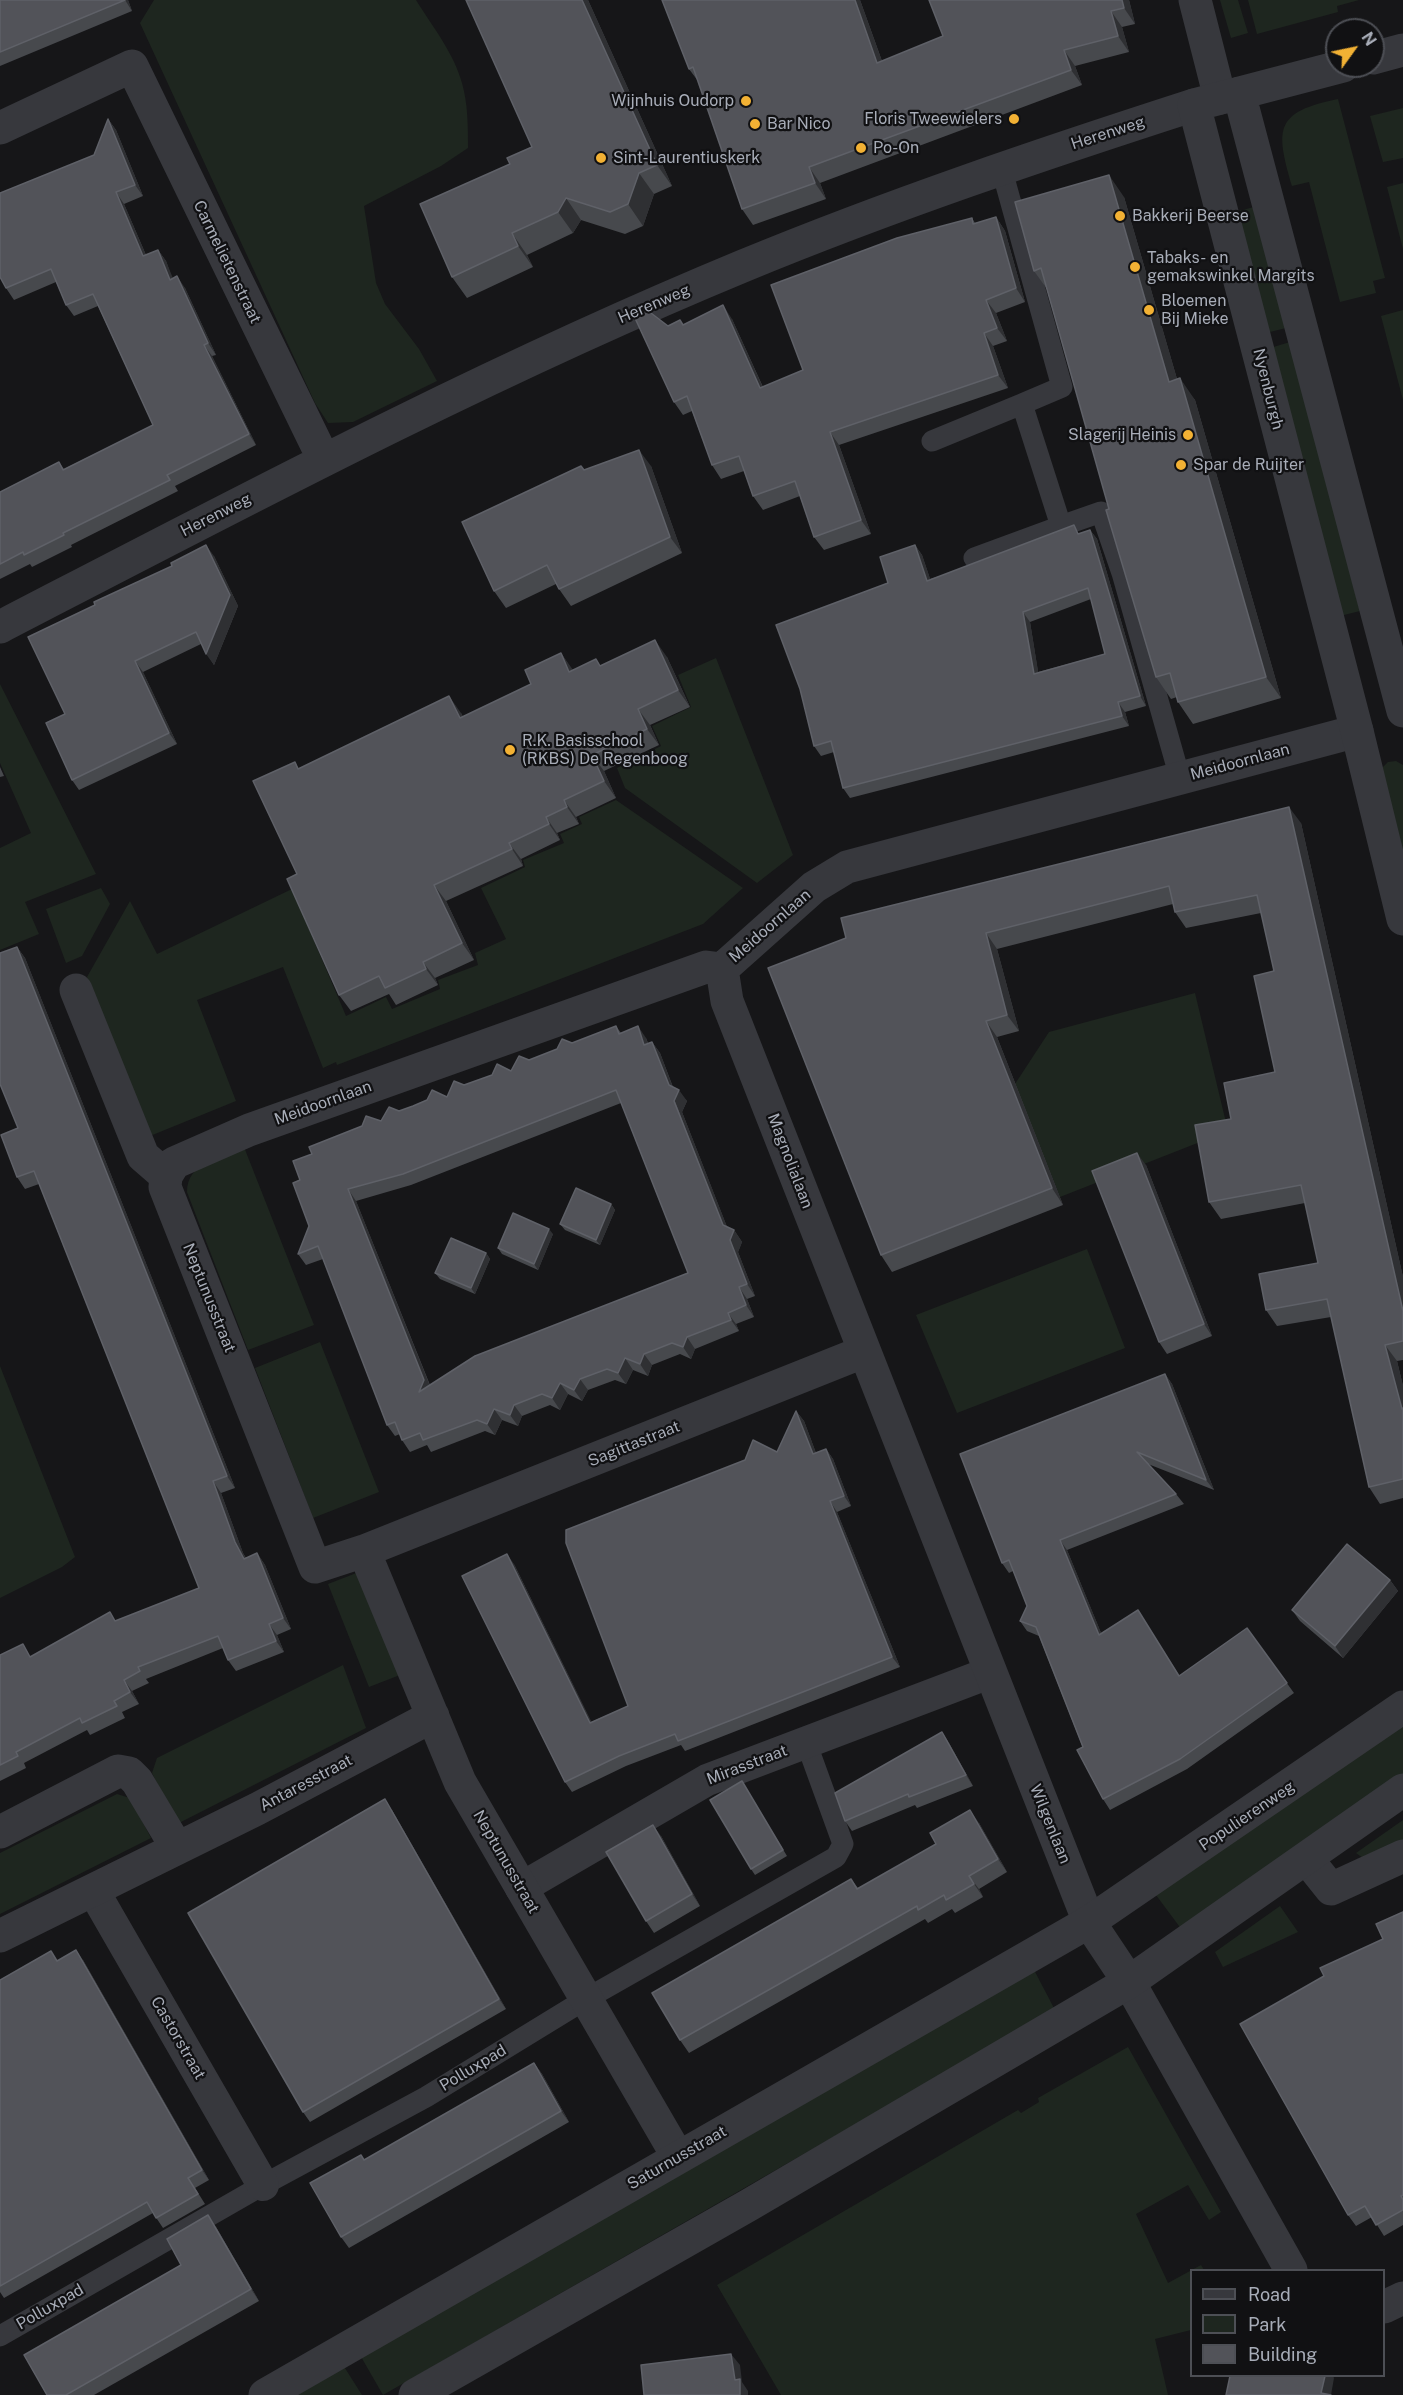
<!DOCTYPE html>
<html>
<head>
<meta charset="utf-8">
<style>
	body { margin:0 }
	#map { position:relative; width:1403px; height:2395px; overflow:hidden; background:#161618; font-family:"Public Sans",sans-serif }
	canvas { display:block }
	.legend { position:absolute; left:1190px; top:2269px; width:195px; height:108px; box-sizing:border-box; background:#111113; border:2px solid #4d4f55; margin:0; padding:8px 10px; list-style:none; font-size:18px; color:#a8adb8 }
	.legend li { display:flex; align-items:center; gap:12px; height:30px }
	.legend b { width:30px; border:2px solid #4d4f55 }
	.north { position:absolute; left:1325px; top:18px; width:60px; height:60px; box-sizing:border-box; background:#111113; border:2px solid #4d4f55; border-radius:50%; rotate:57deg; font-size:16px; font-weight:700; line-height:24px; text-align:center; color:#a8adb8 }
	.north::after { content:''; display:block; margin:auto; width:21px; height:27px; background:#f2b134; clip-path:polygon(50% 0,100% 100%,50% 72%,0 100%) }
</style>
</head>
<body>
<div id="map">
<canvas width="1403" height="2395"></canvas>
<ul class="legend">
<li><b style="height:8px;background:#37383d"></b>Road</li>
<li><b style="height:16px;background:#1e261f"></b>Park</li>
<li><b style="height:16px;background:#525359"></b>Building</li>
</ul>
<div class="north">N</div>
</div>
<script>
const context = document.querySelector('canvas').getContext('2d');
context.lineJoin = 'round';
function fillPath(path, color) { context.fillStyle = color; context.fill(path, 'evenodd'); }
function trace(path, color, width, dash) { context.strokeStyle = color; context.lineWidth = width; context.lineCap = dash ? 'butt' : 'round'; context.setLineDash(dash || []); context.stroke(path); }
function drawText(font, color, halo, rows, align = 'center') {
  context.font = font + ' "Public Sans",sans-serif'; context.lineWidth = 4.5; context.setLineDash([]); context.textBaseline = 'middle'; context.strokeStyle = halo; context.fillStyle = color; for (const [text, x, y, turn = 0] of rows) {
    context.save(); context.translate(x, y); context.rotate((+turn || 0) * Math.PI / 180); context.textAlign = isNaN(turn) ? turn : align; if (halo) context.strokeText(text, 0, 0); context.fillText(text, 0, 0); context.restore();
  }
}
fillPath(new Path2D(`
	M154 0H416C432 26 454 53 462 83 468 104 468 126 468 148L441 166 364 206 376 283 385 304 419 349 437 381 353 422 328 423 315 403 140 23Z
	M1220 0H1238L1248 33 1231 38Z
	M1248 0H1359L1337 6 1338 12 1257 34Z
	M1338 99 1385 278 1373 281 1376 293 1340 302 1309 182 1292 186C1275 128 1275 112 1338 99Z
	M1403 108V158L1383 162 1370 116Z
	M1403 183V249L1387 187Z
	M1254 207 1286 328 1266 333 1235 212Z
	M1403 310V400L1381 316Z
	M1290 342 1360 611 1340 616 1270 348Z
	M716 658 793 855 757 883 625 788 617 768 661 746 652 726 691 707 678 675Z
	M0 684 96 874 25 902 39 934 0 950V848L31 833 0 763Z
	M1396 761 1403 765V872L1382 768 1388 762Z
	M616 800 743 888 703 924 337 1065 336 1062 323 1068 283 967 197 1000 236 1101 150 1136 87 977 130 901 157 954 292 889 346 1016 386 997 392 1009 440 989 438 980 478 965 475 953 506 939 481 888 525 867 523 860 564 843 560 834 582 824 579 817Z
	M101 888 110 904 82 956 66 963 46 909Z
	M1195 993 1228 1131 1060 1197 1015 1084 1049 1032Z
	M244 1147 314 1325 248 1350 187 1192C187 1162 221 1157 244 1147Z
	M1087 1249 1125 1348 957 1413 916 1315Z
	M320 1342 379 1492 313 1518 255 1368Z
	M0 1366 75 1557 62 1567 0 1598Z
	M359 1572 400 1675 369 1687 328 1584Z
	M343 1665 366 1728 177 1824 152 1773 157 1758Z
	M1403 1720V1774L1182 1930 1153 1891Z
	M117 1794 130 1798 151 1838 0 1914V1853Z
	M1403 1820V1840L1363 1858 1356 1853Z
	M1280 1906 1298 1932 1223 1967 1215 1952Z
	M1033 1968 1055 2010 383 2395 360 2355Z
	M1128 2047 1221 2212 1209 2220 1188 2185 1136 2214 1168 2283 1201 2265 1204 2270H1192L1191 2330 1155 2339 1168 2395H781L717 2285 1018 2110 1021 2113 1039 2102 1038 2098Z
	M343 2365 362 2395H291Z`), '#1e261f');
trace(new Path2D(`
	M1001 167 1062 387 1022 404 1061 526 1101 512 1122 573 1180 778
	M932 441 1022 404
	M974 558 1061 526
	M0 2336 263 2185 426 2097 586 1999 836 1857 843 1844 806 1742`), '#37383d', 21);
trace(new Path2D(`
	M521 1888 707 1780 989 1673
	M93 1890 263 2185`), '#37383d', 32);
trace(new Path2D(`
	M1195 0 1220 98
	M0 128 132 66 323 458
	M0 627C245 500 489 371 743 266 891 205 1042 154 1194 105
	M722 969 727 1001 1089 1922
	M76 990 143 1156 166 1176 165 1187 315 1567 364 1551
	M166 1176 174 1163 249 1130 706 967 722 969 814 887 847 867 1357 731
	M0 1832 118 1771 129 1773 137 1781 177 1848
	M1307 1859 1331 1889 1403 1856
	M0 1936 257 1809 433 1716
	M1129 1982 1291 2270
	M678 2157 460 1782 364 1551 863 1352
	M1384 2307 1403 2298`), '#37383d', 33);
trace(new Path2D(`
	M1373 58 1403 50
	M1343 66 1194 105 1357 731 1403 919
	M1239 93 1403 711
	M1089 1922 1129 1982
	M265 2395 1089 1922 1403 1707
	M415 2395 749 2205 1129 1982 1403 1790`), '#37383d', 33);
fillPath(new Path2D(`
	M0 0H128L132 11 0 66Z
	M588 0 672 186 654 194 643 226 625 234 581 220 573 233 527 255 533 267 467 298 452 277 510 164 532 147Z
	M662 0H860L882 61 1129 0 1135 24 1122 27 1129 52 1075 66 1082 85 820 183 826 199 753 225 742 209 698 81 689 69Z
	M108 119 116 130 143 196 124 204 146 255 158 250 166 261 172 278 185 288 216 355 212 356 256 445 175 486 178 491 71 545 72 547 32 567 30 564 0 579V492L59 462 64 469 153 425 98 306 74 316 66 305 56 282 14 300 6 288 94 155Z
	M1124 197 1177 379 1195 400 1281 698 1193 724 1178 702 1177 697 1171 699 1156 677 1109 509 1047 289 1034 271Z
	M996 217 1005 231 1025 302 996 313 1007 341 993 346 1008 388 839 445 871 534 824 550 814 537 800 496 763 510 753 496 744 471 721 479 712 465 692 411 683 415 674 402 668 326 684 325 732 319 763 387 803 370 972 218 975 223Z
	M651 466 682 553 571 606 559 589 556 584 506 608 494 591 584 470Z
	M1090 530 1097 539 1146 706 1125 712 1129 726 850 798 843 788 834 752 821 756 814 746 888 583 915 545 922 555 930 579ZM1091 599 1105 654 1038 672 1030 622Z
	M214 556 238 606 214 665 201 644 143 672 177 744 79 790 72 780 65 714 95 605Z
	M561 653 572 670 667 657 690 707 650 725 659 745 604 771 616 798 576 817 579 824 557 833 560 840 521 859 523 866 446 901 474 960 435 978 438 985 396 1005 389 994 351 1011 339 995 297 874 295 762 299 769 461 713 463 717 531 684Z
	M0 767 4 776 0 777Z
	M1301 823 1403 1277V1360L1397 1361 1403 1386V1498L1380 1504 1369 1487 1331 1317 1277 1326 1266 1310 1318 1263 1305 1203 1221 1219 1209 1202 1231 1119 1275 1072 1274 971 1261 913 1186 928 1175 912 1173 904 997 949 1019 1031 997 1037 1063 1205 892 1272 881 1255 768 968Z
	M17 947 25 958 235 1488 221 1493 243 1553 246 1558 257 1553 265 1565 291 1629 277 1635 284 1652 236 1671 228 1660 223 1648 146 1679 149 1683 132 1691 139 1704 122 1712 125 1718 90 1735 87 1730 24 1763 26 1768 0 1781V1655L32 1656 199 1588 39 1184 25 1189 17 1177Z
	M616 1026 621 1033 646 1038 648 1043 652 1042 660 1053 673 1087 687 1101 682 1112 727 1227 734 1230 742 1242 738 1252 755 1296 747 1299 754 1317 736 1324 739 1331 695 1349 691 1359 680 1354 652 1365 648 1376 633 1370 626 1384 615 1380 588 1390 582 1401 568 1394 560 1410 550 1405 522 1416 518 1426 502 1420 495 1435 485 1431 431 1452 427 1445 410 1452 402 1440 400 1434 395 1436 387 1425 323 1259 306 1265 298 1254 309 1226 300 1180 312 1154 381 1121 399 1111 447 1097 464 1085 511 1071 529 1060ZM621 1103 688 1273 430 1385 356 1201 411 1185Z
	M1146 1165 1212 1336 1167 1354 1159 1342Z
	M611 1204 615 1210 600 1245 565 1230 560 1224Z
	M553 1234 538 1270 502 1254 498 1248Z
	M486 1253 490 1259 475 1294 440 1279 435 1273Z
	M1165 1374 1172 1384 1214 1490 1148 1464 1176 1494 1184 1504 1067 1550 1101 1633 1138 1610 1179 1676 1247 1628 1294 1693 1187 1769 1110 1810 1103 1799 1039 1636 1027 1631 1020 1621 1027 1606 1013 1571 1009 1573 1002 1563Z
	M796 1411 804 1421 816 1453 826 1449 833 1459 851 1506 837 1512 900 1667 685 1751 681 1745 626 1766 572 1792 565 1782 514 1564 591 1722 628 1706 777 1452Z
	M1390 1580 1398 1591 1343 1658 1300 1621 1292 1610Z
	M942 1732 949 1743 973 1786 917 1808 915 1805 852 1831 845 1821Z
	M742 1781 787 1856 755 1875 751 1869Z
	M392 1810 506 2009 310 2122 303 2112Z
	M979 1823 1007 1872 979 1889 983 1897 955 1913 952 1909 928 1923 925 1919 689 2053 680 2040 851 1879 858 1888Z
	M661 1836 700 1906 654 1933 646 1921Z
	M1403 1912V2225L1384 2236 1372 2217 1356 2226 1348 2215 1324 1976 1383 1939Z
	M57 1960H83L209 2180 195 2188 205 2204 163 2228 153 2213 4 2298 0 2292V1980Z
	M534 2063 542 2074 569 2122 349 2248 341 2237 364 2160Z
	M216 2227 259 2301 94 2395H47L181 2265Z`), '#47494d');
fillPath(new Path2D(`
	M125 0H128L132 11Z
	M582 0H588L672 186 657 165Z
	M855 0H860L888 78 877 63Z
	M1122 0H1129L1135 24 1124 8Z
	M1111 11 1122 27 1129 52 1118 36Z
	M1064 50 1075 66 1082 85 1071 70Z
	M108 119 116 130 143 196 135 185Z
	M809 167 820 183 826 199 815 183Z
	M639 173 654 194 643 226 628 204Z
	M1109 175 1124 197 1184 403 1169 382Z
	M116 192 124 204 151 267 143 256Z
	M566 198 581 220 573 233 558 212Z
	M996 217 1005 231 1025 302 1016 288Z
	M512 233 527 255 533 267 518 246Z
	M158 250 166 261 178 291 170 280Z
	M177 276 185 288 216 355 208 343Z
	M986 300 996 313 1007 341 997 328Z
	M723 305 732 319 769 401 760 388Z
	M984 333 993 346 1008 388 998 375Z
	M204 345 212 356 256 445 249 434Z
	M1180 378 1195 400 1281 698 1266 677Z
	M830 432 839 445 871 534 861 520Z
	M639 450 651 466 682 553 670 537Z
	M1090 530 1097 539 1146 706 1140 696Z
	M206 545 214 556 238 606 214 665 206 654Z
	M915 545 922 555 934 590 927 581Z
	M1023 612 1030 622 1040 683 1034 674Z
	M655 640 667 657 690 707 678 690Z
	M561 653 573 670 569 672Z
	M135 661 143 672 177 744 169 733Z
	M449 696 461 713 472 735 460 718Z
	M1118 702 1125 712 1129 726 1122 716Z
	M638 709 650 725 659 745 647 729Z
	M592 755 604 771 616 798 604 781Z
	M564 800 576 817 579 824 567 807Z
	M1289 807 1301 823 1403 1277V1311Z
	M546 817 557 833 560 840 549 824Z
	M509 843 521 859 523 866 512 849Z
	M434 885 446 901 474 960 462 943Z
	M986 933 997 949 1019 1031 1007 1015Z
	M17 947 25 958 235 1488 227 1476Z
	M423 962 435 978 438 985 426 969Z
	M986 1021 997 1037 1063 1205 1052 1188Z
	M638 1026 646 1038 652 1056 644 1045Z
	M652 1042 660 1053 676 1096 679 1090 687 1101 682 1112 731 1237 723 1225Z
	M1137 1153 1146 1165 1212 1336 1204 1324Z
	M348 1189 356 1201 432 1391 419 1392Z
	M611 1204 615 1210 600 1245 596 1240Z
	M549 1229 553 1234 538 1270 534 1264Z
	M734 1230 742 1242 738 1252 755 1296 747 1284 730 1240Z
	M486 1253 490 1259 475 1294 471 1288Z
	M739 1287 747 1299 754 1317 746 1305Z
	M728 1313 736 1324 739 1331 731 1320Z
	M687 1337 695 1349 691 1359 683 1347Z
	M1385 1345 1397 1361 1403 1386V1411L1402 1409Z
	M644 1354 652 1365 648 1376 640 1364Z
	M625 1358 633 1370 626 1384 618 1373Z
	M1165 1374 1172 1384 1214 1490 1206 1480Z
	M580 1379 588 1390 582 1401 574 1390Z
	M560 1383 568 1394 560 1410 552 1398Z
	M514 1405 522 1416 518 1426 510 1415Z
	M494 1409 502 1420 495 1435 487 1424Z
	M796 1411 804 1421 820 1464 813 1454Z
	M826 1449 833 1459 851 1506 844 1496Z
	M213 1481 221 1493 243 1553 252 1570 244 1559 235 1542Z
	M830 1501 837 1512 900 1667 892 1657Z
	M1060 1540 1067 1550 1106 1645 1099 1635Z
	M257 1553 265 1565 291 1629 283 1618Z
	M507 1554 514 1564 597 1733 590 1723Z
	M1390 1580 1398 1591 1343 1658 1335 1646Z
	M1138 1610 1145 1621 1186 1686 1179 1676Z
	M269 1624 277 1635 284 1652 276 1641Z
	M124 1680 132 1691 139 1704 130 1692Z
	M942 1732 949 1743 973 1786 966 1775Z
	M385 1799 392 1810 506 2009 499 1999Z
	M970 1810 979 1823 1007 1872 998 1859Z
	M653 1825 661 1836 700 1906 692 1894Z
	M969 1876 979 1889 983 1897 974 1884Z
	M76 1950 83 1960 209 2180 202 2170Z
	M534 2063 542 2074 569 2122 561 2111Z
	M208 2215 216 2227 259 2301 251 2289Z
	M731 2354 740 2365 742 2382 748 2391V2395H740L735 2380Z
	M1325 2376H1333L1334 2378 1331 2395 1321 2393Z`), '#2f3033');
const building = new Path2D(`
	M0 0H125L0 52Z
	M466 0H582L657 165 639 173 628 204 610 212 566 198 558 212 512 233 518 246 452 277 420 204 510 164 507 158 532 147Z
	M662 0H855L877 63 943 36 929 0H1122L1124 8 1111 11 1118 36 1064 50 1071 70 809 167 815 183 742 209 693 67 689 69Z
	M108 119 135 185 116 192 143 256 158 250 170 280 177 276 208 343 204 345 249 434 167 475 170 480 63 533 64 535 24 555 23 552 0 564V492L59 462 63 470 153 425 93 294 66 305 51 269 6 288 0 277V193L94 155Z
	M1109 175 1169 382 1180 378 1266 677 1178 702 1170 673 1156 677 1106 510 1109 509 1041 268 1034 271 1015 202Z
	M996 217 1016 288 986 300 997 328 984 333 998 375 830 432 861 520 814 537 795 481 753 496 739 456 712 465 687 396 674 402 634 316 647 310 668 326 680 320 683 325 723 305 760 388 803 370 771 285 897 238 972 218 973 224Z
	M639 450 670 537 559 589 547 565 494 591 462 522 581 466 584 470Z
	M1074 525 1078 534 1090 530 1140 696 1118 702 1122 716 843 788 831 741 814 746 800 689 776 625 888 583 880 557 915 545 927 581ZM1088 588 1105 654 1034 674 1023 612Z
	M206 545 230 595 206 654 196 632 135 661 169 733 72 780 46 723 65 714 28 637 95 605 94 602 172 566 171 563Z
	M655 640 678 690 638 709 647 729 592 755 604 781 564 800 567 807 546 817 549 824 509 843 512 849 434 885 462 943 423 962 426 969 385 988 379 976 339 995 287 879 297 874 253 781 295 762 298 769 449 696 460 718 531 684 525 670 561 653 569 672 596 659 600 666Z
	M1289 807 1403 1311V1341L1385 1345 1402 1409 1403 1408V1479L1369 1487 1327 1299 1266 1310 1259 1274 1318 1263 1301 1185 1209 1202 1195 1125 1231 1119 1224 1083 1275 1072 1254 976 1274 971 1257 895 1175 912 1169 886 986 933 1007 1015 986 1021 1052 1188 881 1255 768 968 846 938 841 918Z
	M17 947 227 1476 213 1481 235 1542 244 1559 257 1553 283 1618 269 1624 276 1641 228 1660 218 1636 138 1667 140 1671 124 1680 130 1692 114 1701 117 1706 82 1723 80 1718 16 1752 18 1756 0 1765V1655L23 1644 30 1657 110 1612 115 1621 199 1588 34 1171 17 1177 1 1135 18 1128 0 1084V953Z
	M616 1026 619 1034 638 1026 644 1045 652 1042 669 1085 679 1090 674 1101 723 1225 734 1230 730 1240 747 1284 739 1287 746 1305 728 1313 731 1320 687 1337 683 1347 672 1343 644 1354 640 1364 625 1358 618 1373 607 1369 580 1379 574 1390 560 1383 552 1398 542 1394 514 1405 510 1415 494 1409 487 1424 477 1420 423 1440 420 1433 402 1440 395 1422 387 1425 318 1246 298 1254 309 1226 293 1183 300 1180 293 1161 312 1154 309 1147 362 1126 366 1116 381 1121 389 1107 399 1111 413 1106 427 1100 432 1090 447 1097 454 1081 464 1085 492 1075 497 1064 511 1071 519 1056 529 1060 557 1049 562 1039 572 1043ZM616 1090 688 1273 475 1356 419 1392 424 1380 348 1189 403 1174Z
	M1137 1153 1204 1324 1159 1342 1092 1171Z
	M576 1188 611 1204 596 1240 560 1224Z
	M513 1213 549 1229 534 1264 498 1248Z
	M451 1238 486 1253 471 1288 435 1273Z
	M1165 1374 1206 1480 1137 1452 1176 1494 1060 1540 1099 1635 1138 1610 1179 1676 1247 1628 1287 1683 1180 1759 1103 1799 1077 1750 1083 1747 1036 1627 1020 1621 1027 1606 1009 1560 1002 1563 960 1454Z
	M796 1411 813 1454 826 1449 844 1496 830 1501 892 1657 678 1741 675 1734 619 1756 565 1782 462 1576 507 1554 590 1723 628 1706 566 1543V1530L745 1460 753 1440 777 1452Z
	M1347 1544 1390 1580 1335 1646 1292 1610Z
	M942 1732 966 1775 909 1797 908 1794 845 1821 835 1793Z
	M742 1781 783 1850 751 1869 710 1800Z
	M385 1799 499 1999 303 2112 188 1913Z
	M970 1810 998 1859 969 1876 974 1884 946 1900 944 1895 918 1910 917 1906 680 2040 652 1993 851 1879 857 1889 936 1844 930 1833Z
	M653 1825 692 1894 646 1921 606 1852Z
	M1403 1912V2195L1401 2196 1403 2200V2210L1376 2225 1365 2206 1348 2215 1240 2024 1324 1976 1320 1968 1383 1939 1376 1924Z
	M76 1950 202 2170 188 2178 198 2194 156 2218 147 2202 0 2286V1980L51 1951 57 1961Z
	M534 2063 561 2111 341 2237 310 2183 361 2155 364 2160Z
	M208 2215 251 2289 66 2395H47L24 2355 181 2265 167 2239Z
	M731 2354 735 2380 740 2379V2395H644L641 2365Z
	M1230 2376H1325L1321 2393 1331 2395H1226Z`);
fillPath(building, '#525359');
trace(building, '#5f6168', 1.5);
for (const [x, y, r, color] of [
	[746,101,6,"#f2b134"],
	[1014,119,6,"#f2b134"],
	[755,124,6,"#f2b134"],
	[861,148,6,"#f2b134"],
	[601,158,6,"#f2b134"],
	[1120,216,6,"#f2b134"],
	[1135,267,6,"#f2b134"],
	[1149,310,6,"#f2b134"],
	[1188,435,6,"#f2b134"],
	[1181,465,6,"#f2b134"],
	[510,750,6,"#f2b134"]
]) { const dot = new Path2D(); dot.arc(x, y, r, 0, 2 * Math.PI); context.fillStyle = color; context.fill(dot); trace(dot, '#111113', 2); }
drawText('16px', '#a8adb8', '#111113', [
	["Wijnhuis Oudorp",734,101,"right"],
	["Floris Tweewielers",1002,119,"right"],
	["Bar Nico",767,124],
	["Po-On",873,148],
	["Sint-Laurentiuskerk",613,158],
	["Bakkerij Beerse",1132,216],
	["Tabaks- en",1147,258],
	["gemakswinkel Margits",1147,276],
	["Bloemen",1161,301],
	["Bij Mieke",1161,319],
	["Slagerij Heinis",1176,435,"right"],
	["Spar de Ruijter",1193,465],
	["R.K. Basisschool",522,741],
	["(RKBS) De Regenboog",522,759]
], 'left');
drawText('16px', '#a8adb8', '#111113', [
	["Herenweg",1108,133,-18],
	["Carmelietenstraat",227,262,64],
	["Herenweg",654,304,-23],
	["Nyenburgh",1268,389,76],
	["Herenweg",216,515,-27],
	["Meidoornlaan",1240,762,-15],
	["Meidoornlaan",770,926,-41],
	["Meidoornlaan",323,1103,-20],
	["Magnolialaan",790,1161,69],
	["Neptunusstraat",209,1298,68],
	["Sagittastraat",634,1444,-22],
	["Mirasstraat",747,1765,-21],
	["Antaresstraat",306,1783,-28],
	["Populierenweg",1247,1816,-34],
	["Wilgenlaan",1050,1824,68],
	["Neptunusstraat",506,1862,60],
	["Castorstraat",178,2038,60],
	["Polluxpad",473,2068,-31],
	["Saturnusstraat",677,2158,-30],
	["Polluxpad",50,2307,-30]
]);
</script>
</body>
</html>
